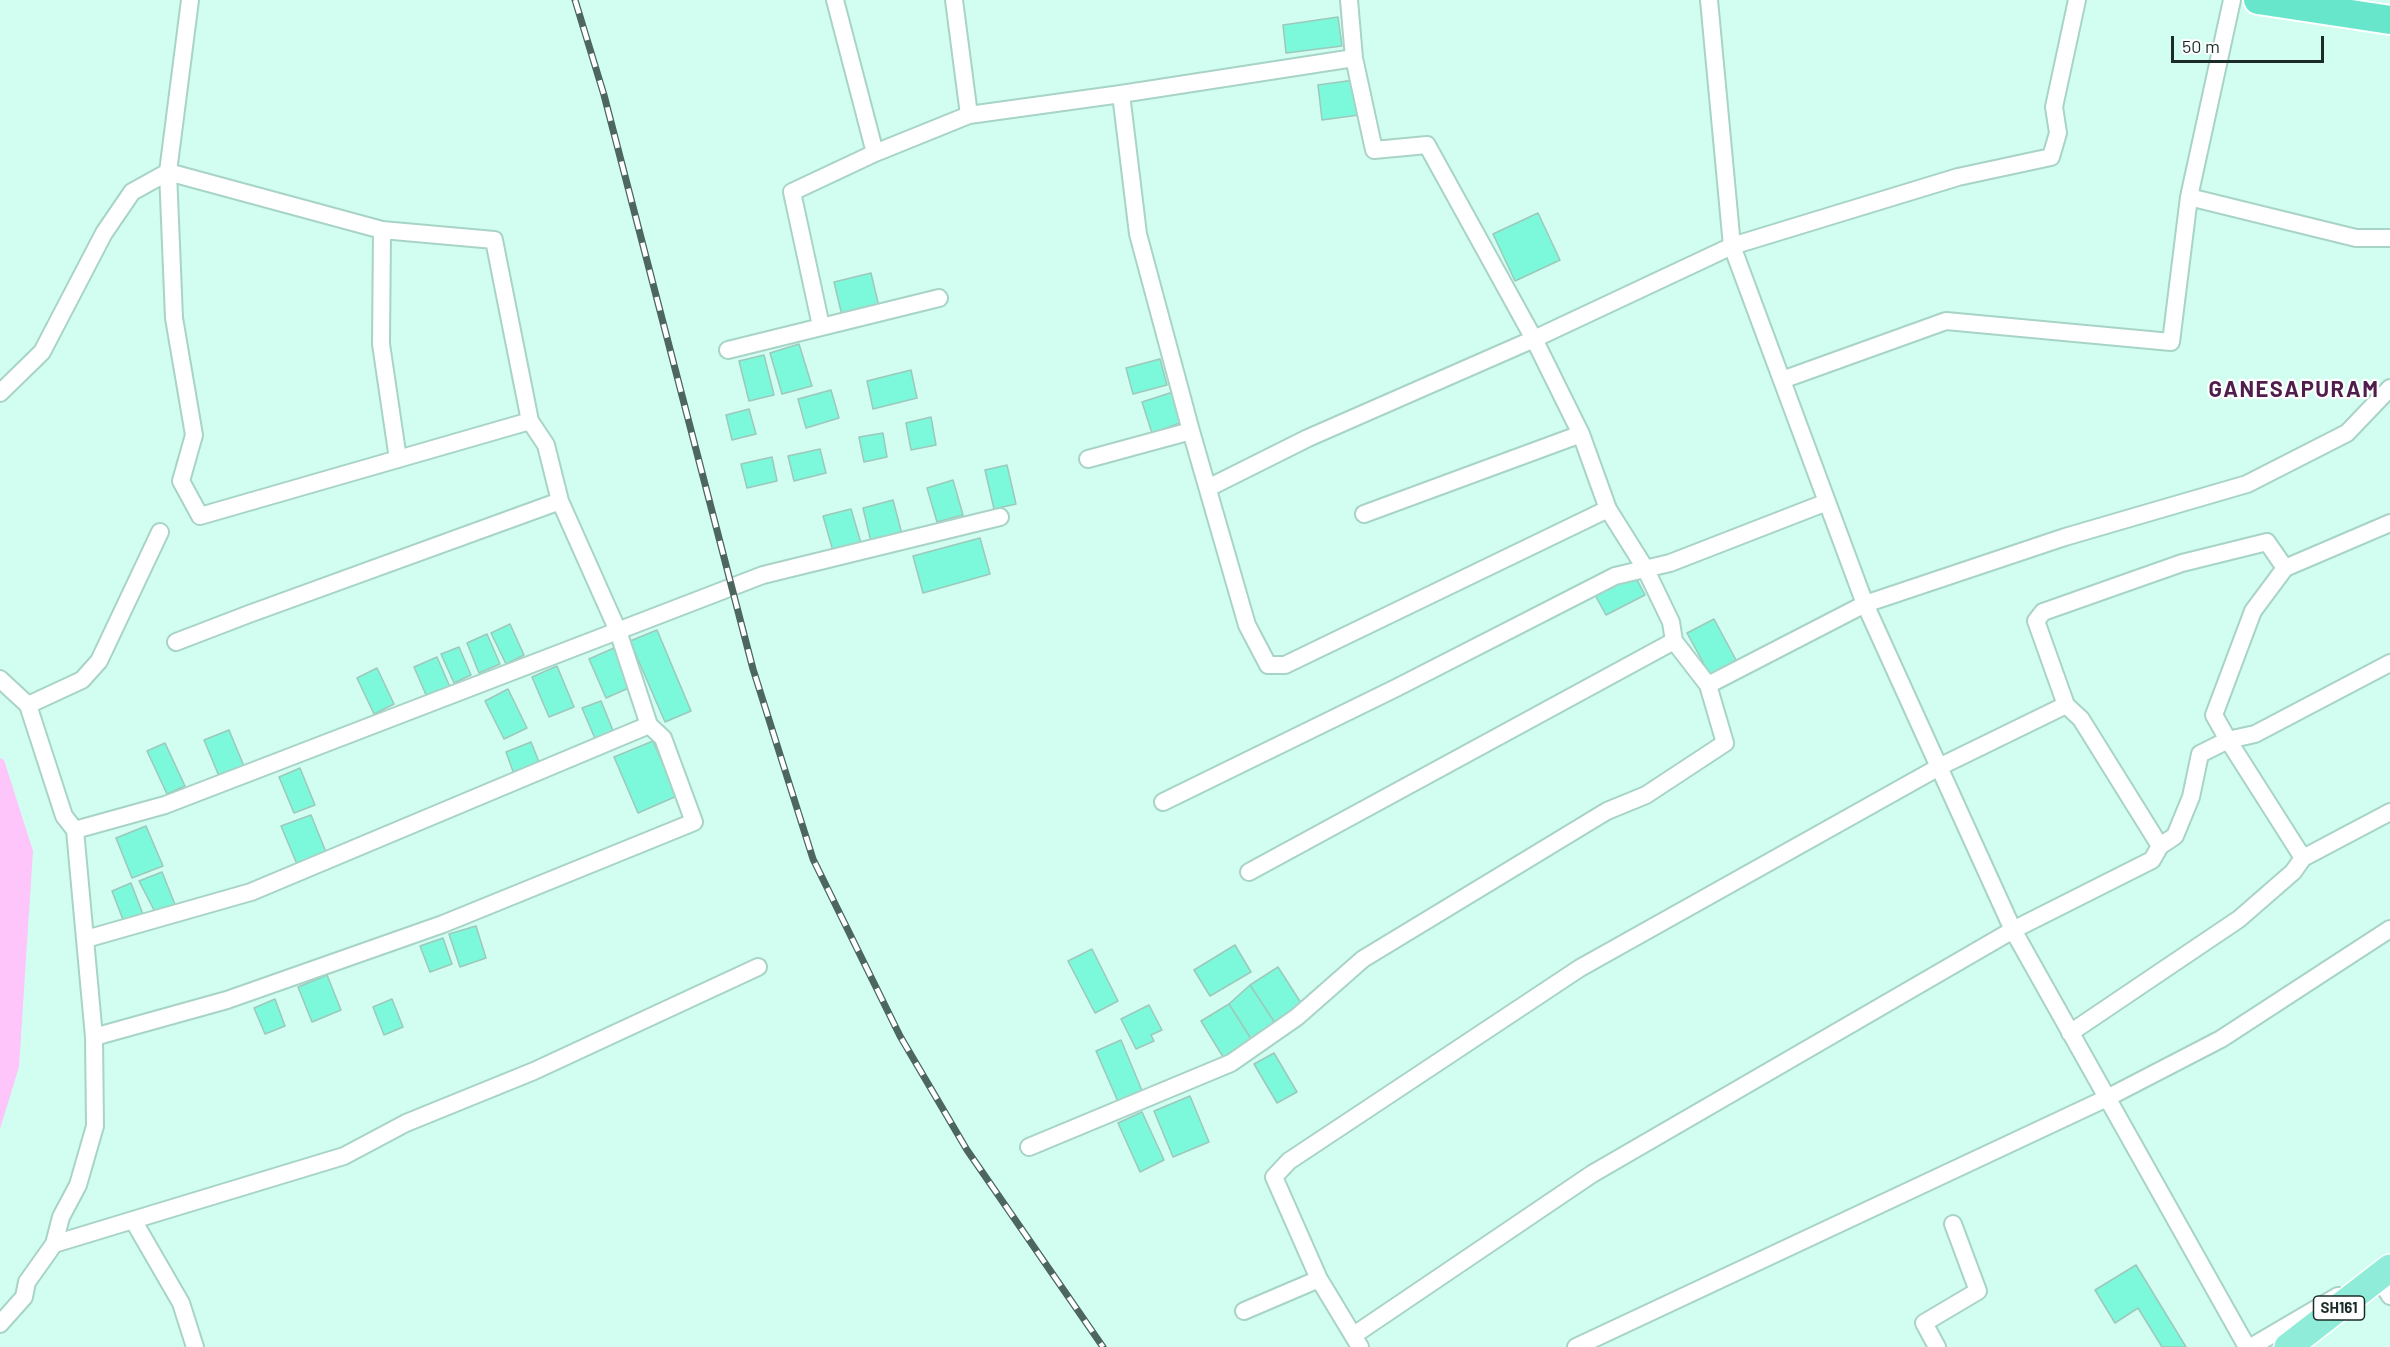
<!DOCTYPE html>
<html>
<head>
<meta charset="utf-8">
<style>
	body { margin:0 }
	#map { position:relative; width:2390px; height:1347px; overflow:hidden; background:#d1fef1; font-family:Barlow,sans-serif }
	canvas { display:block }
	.scale { position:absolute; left:2171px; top:36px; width:153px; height:27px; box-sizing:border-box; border:3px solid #1b2c28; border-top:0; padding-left:8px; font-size:18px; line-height:21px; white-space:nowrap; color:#1b2c28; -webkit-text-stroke:4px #fff; paint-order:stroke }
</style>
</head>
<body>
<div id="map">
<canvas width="2390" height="1347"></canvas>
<div class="scale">50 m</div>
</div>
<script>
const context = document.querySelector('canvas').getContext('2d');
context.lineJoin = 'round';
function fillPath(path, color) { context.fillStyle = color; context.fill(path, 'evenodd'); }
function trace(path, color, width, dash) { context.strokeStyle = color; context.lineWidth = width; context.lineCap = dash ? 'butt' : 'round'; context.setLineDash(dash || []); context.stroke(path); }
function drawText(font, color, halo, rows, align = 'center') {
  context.font = font + ' Barlow,sans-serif'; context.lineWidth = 4.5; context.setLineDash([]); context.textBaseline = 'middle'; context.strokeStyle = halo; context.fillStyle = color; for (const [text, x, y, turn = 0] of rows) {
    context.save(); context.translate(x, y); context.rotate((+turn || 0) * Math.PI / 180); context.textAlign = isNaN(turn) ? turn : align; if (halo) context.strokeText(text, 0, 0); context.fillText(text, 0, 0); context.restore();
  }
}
fillPath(new Path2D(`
	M0 758 4 760 33 851 19 1067 0 1129Z`), '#fec5fa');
const building = new Path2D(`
	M1338 17 1342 46 1286 53 1283 25Z
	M1354 80 1359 115 1322 120 1318 85Z
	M1538 213 1560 260 1515 281 1493 234Z
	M871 273 880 311 843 320 834 282Z
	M799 344 812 386 782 394 770 353Z
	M764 355 774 395 749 401 739 361Z
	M1160 359 1167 385 1133 394 1126 368Z
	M911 370 917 398 873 409 867 381Z
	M831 390 839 418 806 428 798 399Z
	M1173 392 1183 422 1152 433 1142 402Z
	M749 409 756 434 732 440 726 415Z
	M931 417 936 445 911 450 906 423Z
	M883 433 887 457 864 462 859 437Z
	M820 449 826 473 794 481 788 456Z
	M772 457 777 481 747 488 741 464Z
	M1007 465 1016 504 994 509 985 470Z
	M953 480 963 515 937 522 927 488Z
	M893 500 903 538 872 546 863 508Z
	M851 509 861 543 833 551 823 516Z
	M980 538 990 574 923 593 913 556Z
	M1634 574 1645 595 1606 615 1595 595Z
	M1714 619 1736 660 1710 675 1687 633Z
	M510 624 524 655 506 664 491 633Z
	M657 630 691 711 665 722 630 641Z
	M487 634 500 664 479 673 467 643Z
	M459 647 471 675 454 683 441 654Z
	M614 648 631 687 606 698 589 659Z
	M437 657 450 687 427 697 414 667Z
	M557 666 574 707 549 717 532 677Z
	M377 668 394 704 374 714 357 678Z
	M508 689 527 728 504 739 485 701Z
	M601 701 614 733 596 741 582 708Z
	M229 730 246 771 221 781 204 740Z
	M653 741 677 796 638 813 614 757Z
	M531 742 541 767 515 777 506 752Z
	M165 743 185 786 167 794 147 751Z
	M300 768 315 805 294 813 279 777Z
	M311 815 328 857 299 869 281 826Z
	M146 826 163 866 132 878 116 838Z
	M162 872 176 907 155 912 139 881Z
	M131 883 144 917 125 925 112 891Z
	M476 926 486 958 460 967 449 934Z
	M443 938 452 964 430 972 420 946Z
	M1235 945 1251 972 1210 996 1194 970Z
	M1092 949 1118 1001 1095 1013 1068 961Z
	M1278 967 1303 1006 1275 1023 1250 985Z
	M327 975 341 1010 312 1022 298 987Z
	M1250 985 1275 1023 1253 1042 1229 1004Z
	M275 999 285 1026 265 1034 254 1008Z
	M392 999 403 1027 384 1035 373 1007Z
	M1229 1004 1253 1042 1225 1060 1201 1021Z
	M1149 1005 1162 1030 1151 1035 1154 1041 1136 1049 1121 1019Z
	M1121 1040 1143 1093 1119 1104 1096 1051Z
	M1274 1053 1297 1092 1277 1103 1254 1064Z
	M1190 1096 1209 1142 1173 1157 1154 1111Z
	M1142 1112 1164 1160 1140 1172 1118 1123Z
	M2136 1265 2186 1347H2162L2138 1308 2115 1323 2095 1290Z`);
fillPath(building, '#7cf8da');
trace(building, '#9dc8bc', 1.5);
const minor = new Path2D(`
	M190 0 168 172 174 318 194 435 181 481 200 516 530 421
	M835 0 875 153
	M954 0 969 115
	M1709 0 1732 246 1865 604 2013 930 2247 1347
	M1121 94 1138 234 1191 431 1247 625 1268 665H1285L1608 509
	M2189 197 2356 238H2390
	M382 230 381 344 398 459
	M821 326 792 192 875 153 969 115 1121 94 1354 58
	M728 350 939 298
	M1782 380 1946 321 2171 342 2189 197 2232 0
	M0 393 42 352 104 233 132 192 168 172 382 230 494 240 530 421 546 445 560 501 618 631 649 725 663 738 694 822 443 924 227 1000 94 1037
	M1088 459 1191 431
	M1208 488 1308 438 1534 339 1732 246 1958 177 2051 157 2058 133 2054 107 2077 0
	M1364 514 1581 434
	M176 642 249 614 560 501
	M0 679 28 705 64 816 75 830 94 1037 95 1126 78 1185 61 1217 54 1244 27 1282 24 1297 0 1324
	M1708 685 1865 604 2065 537 2247 484 2347 433 2390 388
	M28 705 82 680 99 661 160 532
	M1163 802 1396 688 1615 576 1670 563 1827 502
	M75 830 165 805 763 575 1000 517
	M2160 846 2081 719 2066 705 2036 621 2043 612 2182 563 2267 542 2285 568
	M2303 858 2228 740 2214 715 2253 611 2285 568 2390 523
	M1249 872 1674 641
	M86 939 251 892 649 725
	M2070 1033 2239 919 2293 872 2303 858 2390 812
	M1029 1147 1231 1063 1297 1017 1363 959 1607 811 1646 795 1725 743 1708 685 1674 641 1671 622 1645 568 1608 509 1581 434 1534 339 1427 145 1374 150 1354 58 1349 0
	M133 1220 181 1303 195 1347
	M54 1244 344 1156 406 1123 534 1071 758 967
	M2378 1277 2390 1296
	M1244 1311 1319 1279
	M1354 1335 1592 1174 2013 930 2152 860 2160 846 2175 836 2191 797 2200 754 2228 740 2255 734 2390 663
	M1360 1347 1319 1279 1274 1177 1289 1161 1580 968 1939 767 2066 705
	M1576 1347 2107 1098 2221 1039 2390 929
	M1937 1347 1924 1323 1978 1291 1953 1224
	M2251 1347 2338 1296`);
const primary = new Path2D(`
	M2288 1347 2390 1268`);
const trunk = new Path2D(`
	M2258 0 2390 20`);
trace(minor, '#a8d3c7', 20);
trace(primary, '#fff', 30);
trace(trunk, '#fff', 32);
trace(minor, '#fff', 16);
trace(primary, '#8eecd9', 27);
trace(trunk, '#68e6cc', 28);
const rail = new Path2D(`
	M575 0 604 95 753 669 813 859 900 1036 967 1150 1103 1347`);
trace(rail, '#4d665f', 7);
trace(rail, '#fff', 4.5, [14]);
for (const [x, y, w] of [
	[2339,1308,51]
]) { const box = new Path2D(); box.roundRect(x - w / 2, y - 12, w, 24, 4.5); context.fillStyle = '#fff'; context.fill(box); trace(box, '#1b2c28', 1.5); }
drawText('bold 15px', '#1b2c28', null, [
	["SH161",2339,1308]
]);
context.letterSpacing = '1.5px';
drawText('bold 22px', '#4f1e4d', '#fff', [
	["GANESAPURAM",2294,390]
]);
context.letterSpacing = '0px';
</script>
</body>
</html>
